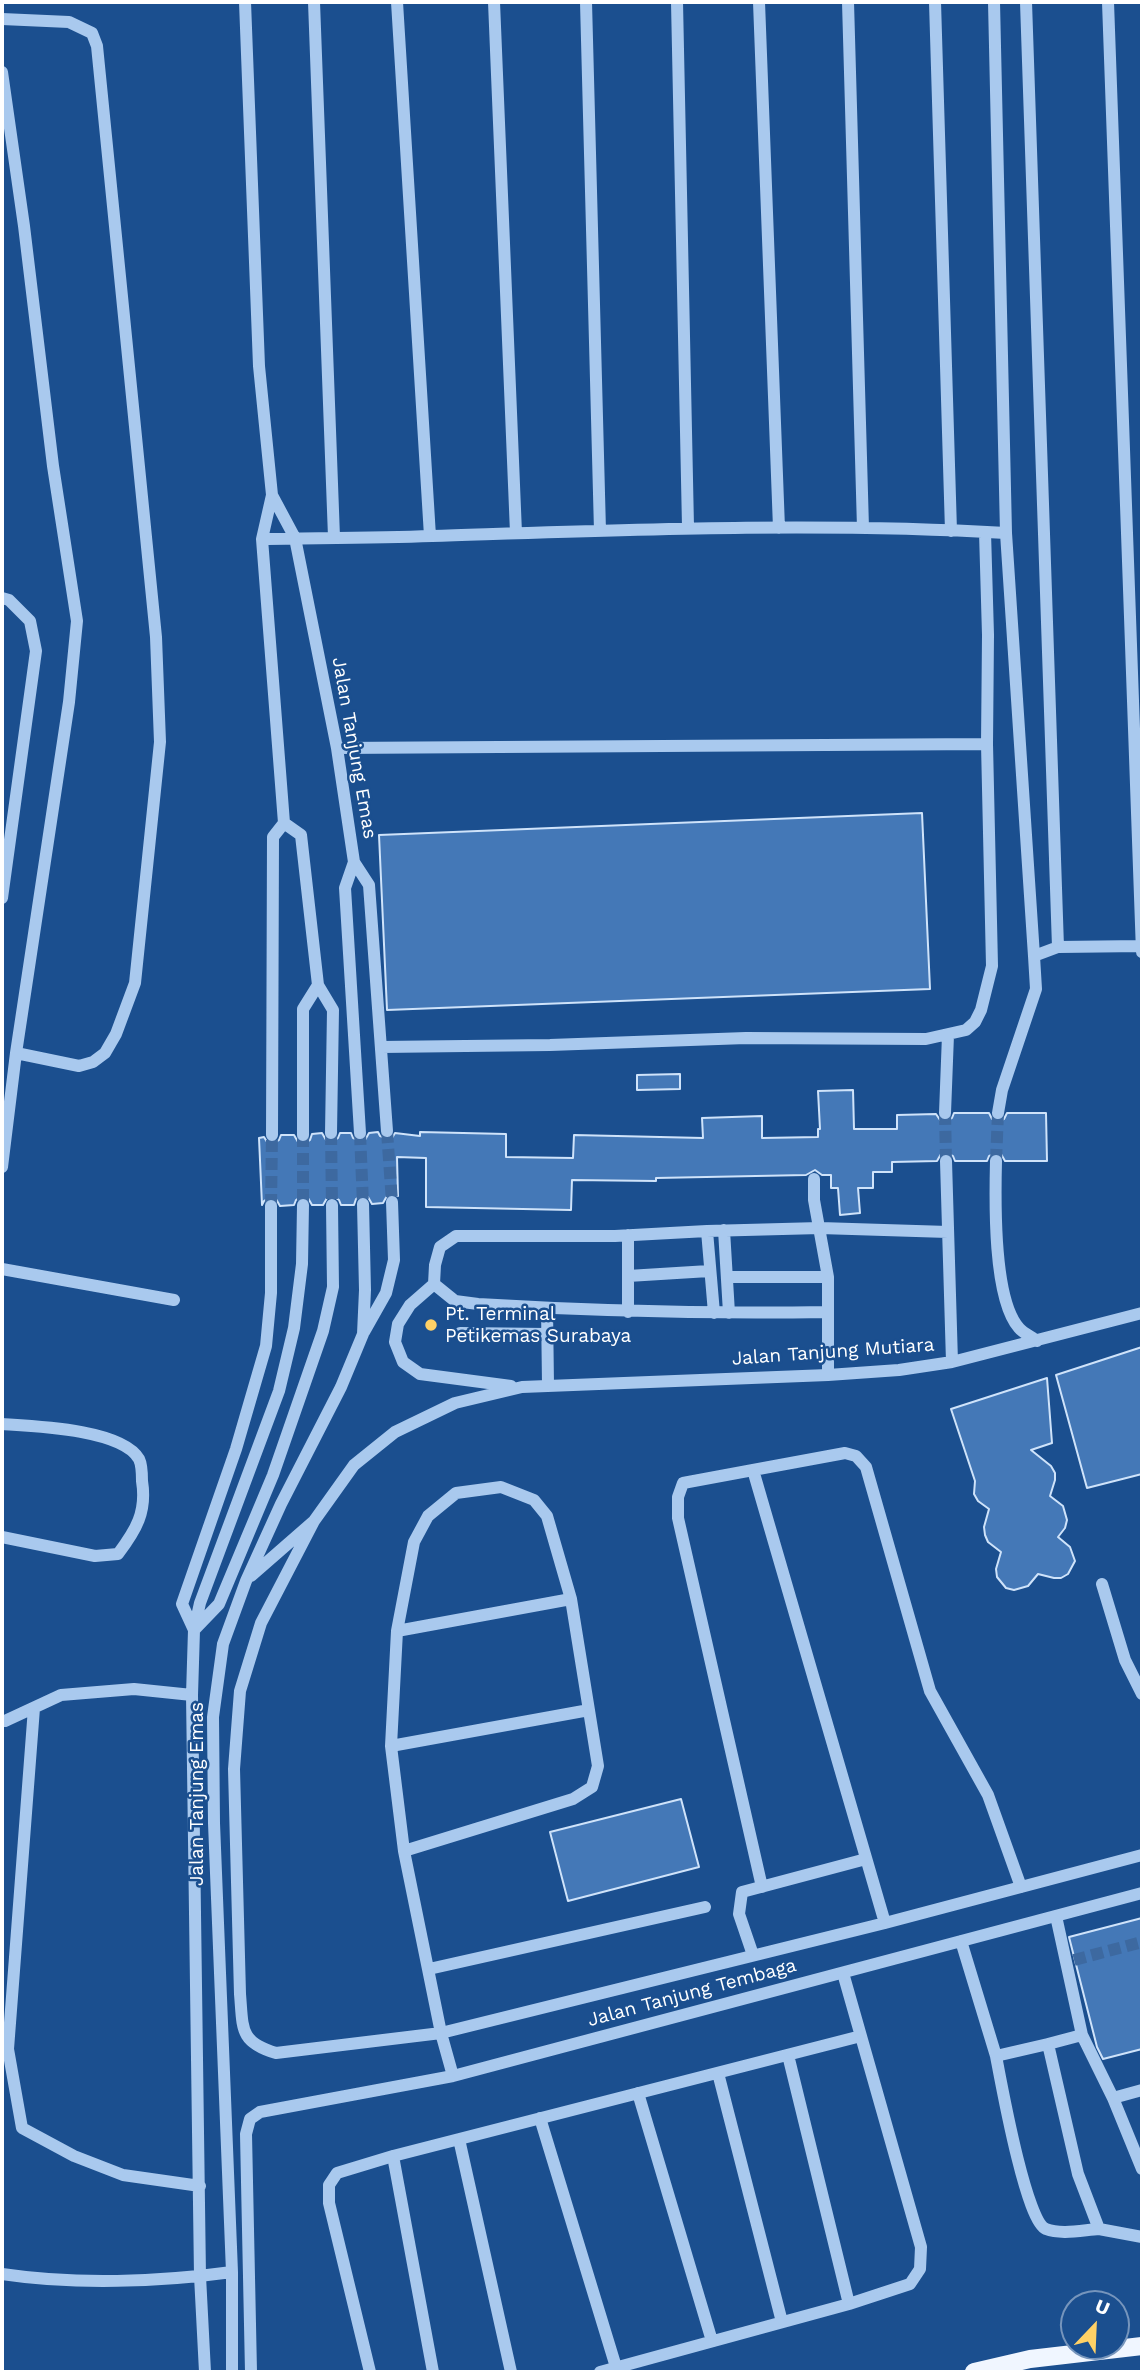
<!DOCTYPE html>
<html>
<head>
<meta charset="utf-8">
<style>
	body { margin:0 }
	#map { position:relative; width:1144px; height:2374px; overflow:hidden; background:#1b4f8f; font-family:"Work Sans",sans-serif }
	canvas { display:block }
	.frame { position:absolute; inset:0; border:4px solid #fff; pointer-events:none }
	.north { position:absolute; left:1060px; top:2290px; width:70px; height:70px; box-sizing:border-box; background:#1b4f8f; border:2px solid #7695bc; border-radius:50%; rotate:23deg; font-size:19px; font-weight:700; line-height:28px; text-align:center; color:#fff }
	.north::after { content:''; display:block; margin:auto; width:24px; height:32px; background:#ffd166; clip-path:polygon(50% 0,100% 100%,50% 72%,0 100%) }
</style>
</head>
<body>
<div id="map">
<canvas width="1144" height="2374"></canvas>
<div class="frame"></div>
<div class="north">U</div>
</div>
<script>
const context = document.querySelector('canvas').getContext('2d');
context.lineJoin = 'round';
function fillPath(path, color) { context.fillStyle = color; context.fill(path, 'evenodd'); }
function trace(path, color, width, dash) { context.strokeStyle = color; context.lineWidth = width; context.lineCap = dash ? 'butt' : 'round'; context.setLineDash(dash || []); context.stroke(path); }
function drawText(font, color, halo, rows, align = 'center') {
  context.font = font + ' "Work Sans",sans-serif'; context.lineWidth = 5; context.setLineDash([]); context.textBaseline = 'middle'; context.strokeStyle = halo; context.fillStyle = color; for (const [text, x, y, turn = 0] of rows) {
    context.save(); context.translate(x, y); context.rotate((+turn || 0) * Math.PI / 180); context.textAlign = isNaN(turn) ? turn : align; if (halo) context.strokeText(text, 0, 0); context.fillText(text, 0, 0); context.restore();
  }
}
const building = new Path2D(`
	M922 813 930 989 387 1010 379 835Z
	M680 1074V1089L637 1090V1075Z
	M853 1090 854 1129H897V1115L936 1114 940 1120 945 1122 952 1118 954 1113H989L992 1119 997 1122 1004 1119 1007 1113H1046L1047 1161H1005L1001 1154 996 1152 989 1156 987 1161H955L953 1156 946 1152 941 1154 937 1161 892 1162V1172H873V1188H858L860 1213 840 1215 838 1188H831V1175H822L815 1170 806 1175 656 1178V1181L572 1180 571 1210 426 1207V1158L397 1157 398 1196 392 1193 388 1194 383 1203 372 1204 368 1197 362 1195 356 1199 354 1205H341L339 1200 333 1196 327 1198 323 1205H312L308 1198 302 1196 296 1200 294 1205 280 1206 276 1199 270 1197 264 1201 262 1205 259 1138 264 1137 267 1142 273 1144 279 1140 281 1135H294L298 1142 304 1144 310 1140 312 1134 322 1133 326 1140 332 1142 338 1138 340 1133H351L353 1138 360 1142 365 1140 369 1133 378 1132 380 1136 387 1140 392 1138 395 1133 420 1136V1132L506 1134V1157L573 1158 574 1135 703 1138 702 1118 762 1116V1138L818 1137V1129H820L818 1091Z
	M1142 1347V1474L1087 1488 1056 1375Z
	M1047 1378 1052 1443 1031 1450 1051 1466 1055 1473V1480L1050 1496 1063 1506 1067 1520 1065 1528 1058 1537 1070 1547 1075 1561 1068 1574 1061 1578H1054L1038 1574 1028 1586 1014 1590 1006 1588 997 1577 996 1569 1001 1552 988 1542 985 1535 984 1527 989 1509 978 1501 974 1494 975 1481 951 1409Z
	M681 1799 699 1867 568 1901 550 1832Z
	M1142 1918V2049L1103 2059 1097 2047 1069 1937Z`);
fillPath(building, '#4478b7');
trace(building, '#cfe3fa', 2);
trace(new Path2D(`
	M945 1113 946 1161
	M387 1131 392 1202
	M331 1133 332 1205
	M360 1133 363 1204
	M303 1135V1205
	M996 1161 998 1113
	M271 1206 272 1135
	M1074 1960 1142 1942`), '#3d69a0', 12, [12, 6]);
trace(new Path2D(`
	M245 2 259 366 272 495 262 539 284 823 273 837 272 1135
	M314 2 334 537
	M397 2 430 536
	M494 2 516 533
	M586 2 600 531
	M677 2 688 527
	M759 2 779 528
	M848 2 863 528
	M935 2 951 531
	M994 2 1006 533 1034 956 1058 947 1142 946
	M1026 2 1058 947
	M1108 2 1142 952
	M2 19 69 22 92 33 97 46 156 637 160 742 135 983 116 1034 105 1053 93 1062 79 1066 16 1053
	M2 72 24 226 53 466 77 621 69 702 16 1053 2 1167
	M272 495 295 538 337 748 354 862 345 888 360 1133
	M262 539C318 538 375 538 432 536 623 530 815 522 1006 533
	M2 598 9 600 30 621 36 651 2 898
	M337 748 987 744
	M284 823 301 835 318 985 303 1009V1135
	M354 862 369 885 387 1131
	M318 985 333 1010 331 1133
	M381 1047 550 1045 746 1038 926 1039 966 1030 975 1022 981 1010 992 966 987 744 988 635 985 532
	M945 1113 948 1035
	M998 1113 1002 1090 1036 989 1034 956
	M946 1161 952 1362
	M996 1161C995 1200 993 1299 1019 1328 1023 1333 1032 1337 1037 1341
	M814 1179V1200L828 1277V1375
	M724 1230 729 1313
	M707 1231 820 1228 948 1232
	M628 1235V1312
	M2 1269 174 1300
	M628 1276 709 1271
	M727 1277H828
	M434 1284 410 1305 398 1324 395 1342 403 1362 420 1374 511 1386
	M547 1308 548 1385
	M714 1313 707 1231 615 1236H456L440 1247 435 1265 434 1284 455 1301 478 1304C595 1311 711 1314 828 1312
	M364 1332 386 1293 394 1260 392 1202
	M460 1333 547 1334
	M2 1424C33 1426 122 1429 139 1459 142 1465 142 1475 142 1481 147 1512 136 1530 118 1554L95 1556 2 1537
	M753 1470 845 1453 856 1456 866 1467 930 1691 988 1795 1021 1887
	M314 1521 261 1623 240 1691 234 1769 240 1994C243 2028 239 2042 276 2053L441 2033 885 1923 1142 1855
	M251 1576 314 1521 354 1465 395 1432 455 1403 522 1387 828 1375 899 1370 952 1362 1142 1313
	M1102 1584 1125 1660 1142 1694
	M194 1630 200 1603 279 1391 294 1328 302 1264 303 1205
	M194 1630 182 1604 236 1449 266 1346 271 1293V1206
	M397 1631 571 1599
	M34 1708 8 2049 22 2128 74 2156 123 2175 200 2186
	M5 1721 61 1695 134 1689 192 1695
	M391 1746 589 1710
	M404 1851 573 1799 592 1787 598 1766 571 1599 547 1516 534 1500 501 1487 456 1493 428 1516 414 1542 397 1631 391 1746 404 1851 441 2033 453 2076
	M762 1887 678 1518V1497L683 1483 753 1470 885 1923
	M1056 1916 1082 2035 1113 2098 1142 2169
	M961 1941 996 2056
	M753 1955 739 1914 742 1892 866 1859
	M429 1969 705 1907
	M1082 2035 1048 2044 1078 2174 1099 2229 1142 2237
	M1048 2044 996 2056C1001 2082 1026 2222 1046 2229 1061 2235 1083 2230 1099 2229
	M788 2055 849 2304
	M718 2073 782 2322
	M638 2093 712 2341
	M1113 2098 1142 2090
	M540 2118 616 2367
	M459 2139 511 2372
	M393 2156 433 2372
	M2 2274C75 2285 159 2282 232 2272
	M205 2372 200 2276 192 1695 194 1630 219 1604 273 1475 323 1331 333 1287 332 1205
	M232 2372V2272L214 1823 213 1717 223 1644 246 1581 281 1504 341 1387 363 1334 365 1290 363 1204
	M251 2372 246 2134 250 2119 260 2112 453 2076 1142 1893
	M370 2372 329 2203V2185L337 2173 393 2156 861 2036
	M600 2372 849 2304 910 2284 920 2269 921 2247 843 1973`), '#a9c9ee', 12);
trace(new Path2D(`
	M974 2372 1030 2359 1142 2346`), '#f0f6ff', 18);
for (const [x, y, r, color] of [
	[431,1325,7,"#ffd166"]
]) { const dot = new Path2D(); dot.arc(x, y, r, 0, 2 * Math.PI); context.fillStyle = color; context.fill(dot); trace(dot, '#1b4f8f', 2.5); }
drawText('19px', '#fff', '#1b4f8f', [
	["Jalan Tanjung Emas",354,748,80],
	["Jalan Tanjung Mutiara",833,1352,-4],
	["Jalan Tanjung Emas",197,1794,-90],
	["Jalan Tanjung Tembaga",692,1993,-15]
]);
drawText('19px', '#fff', '#1b4f8f', [
	["Pt. Terminal",445,1314],
	["Petikemas Surabaya",445,1336]
], 'left');
</script>
</body>
</html>
